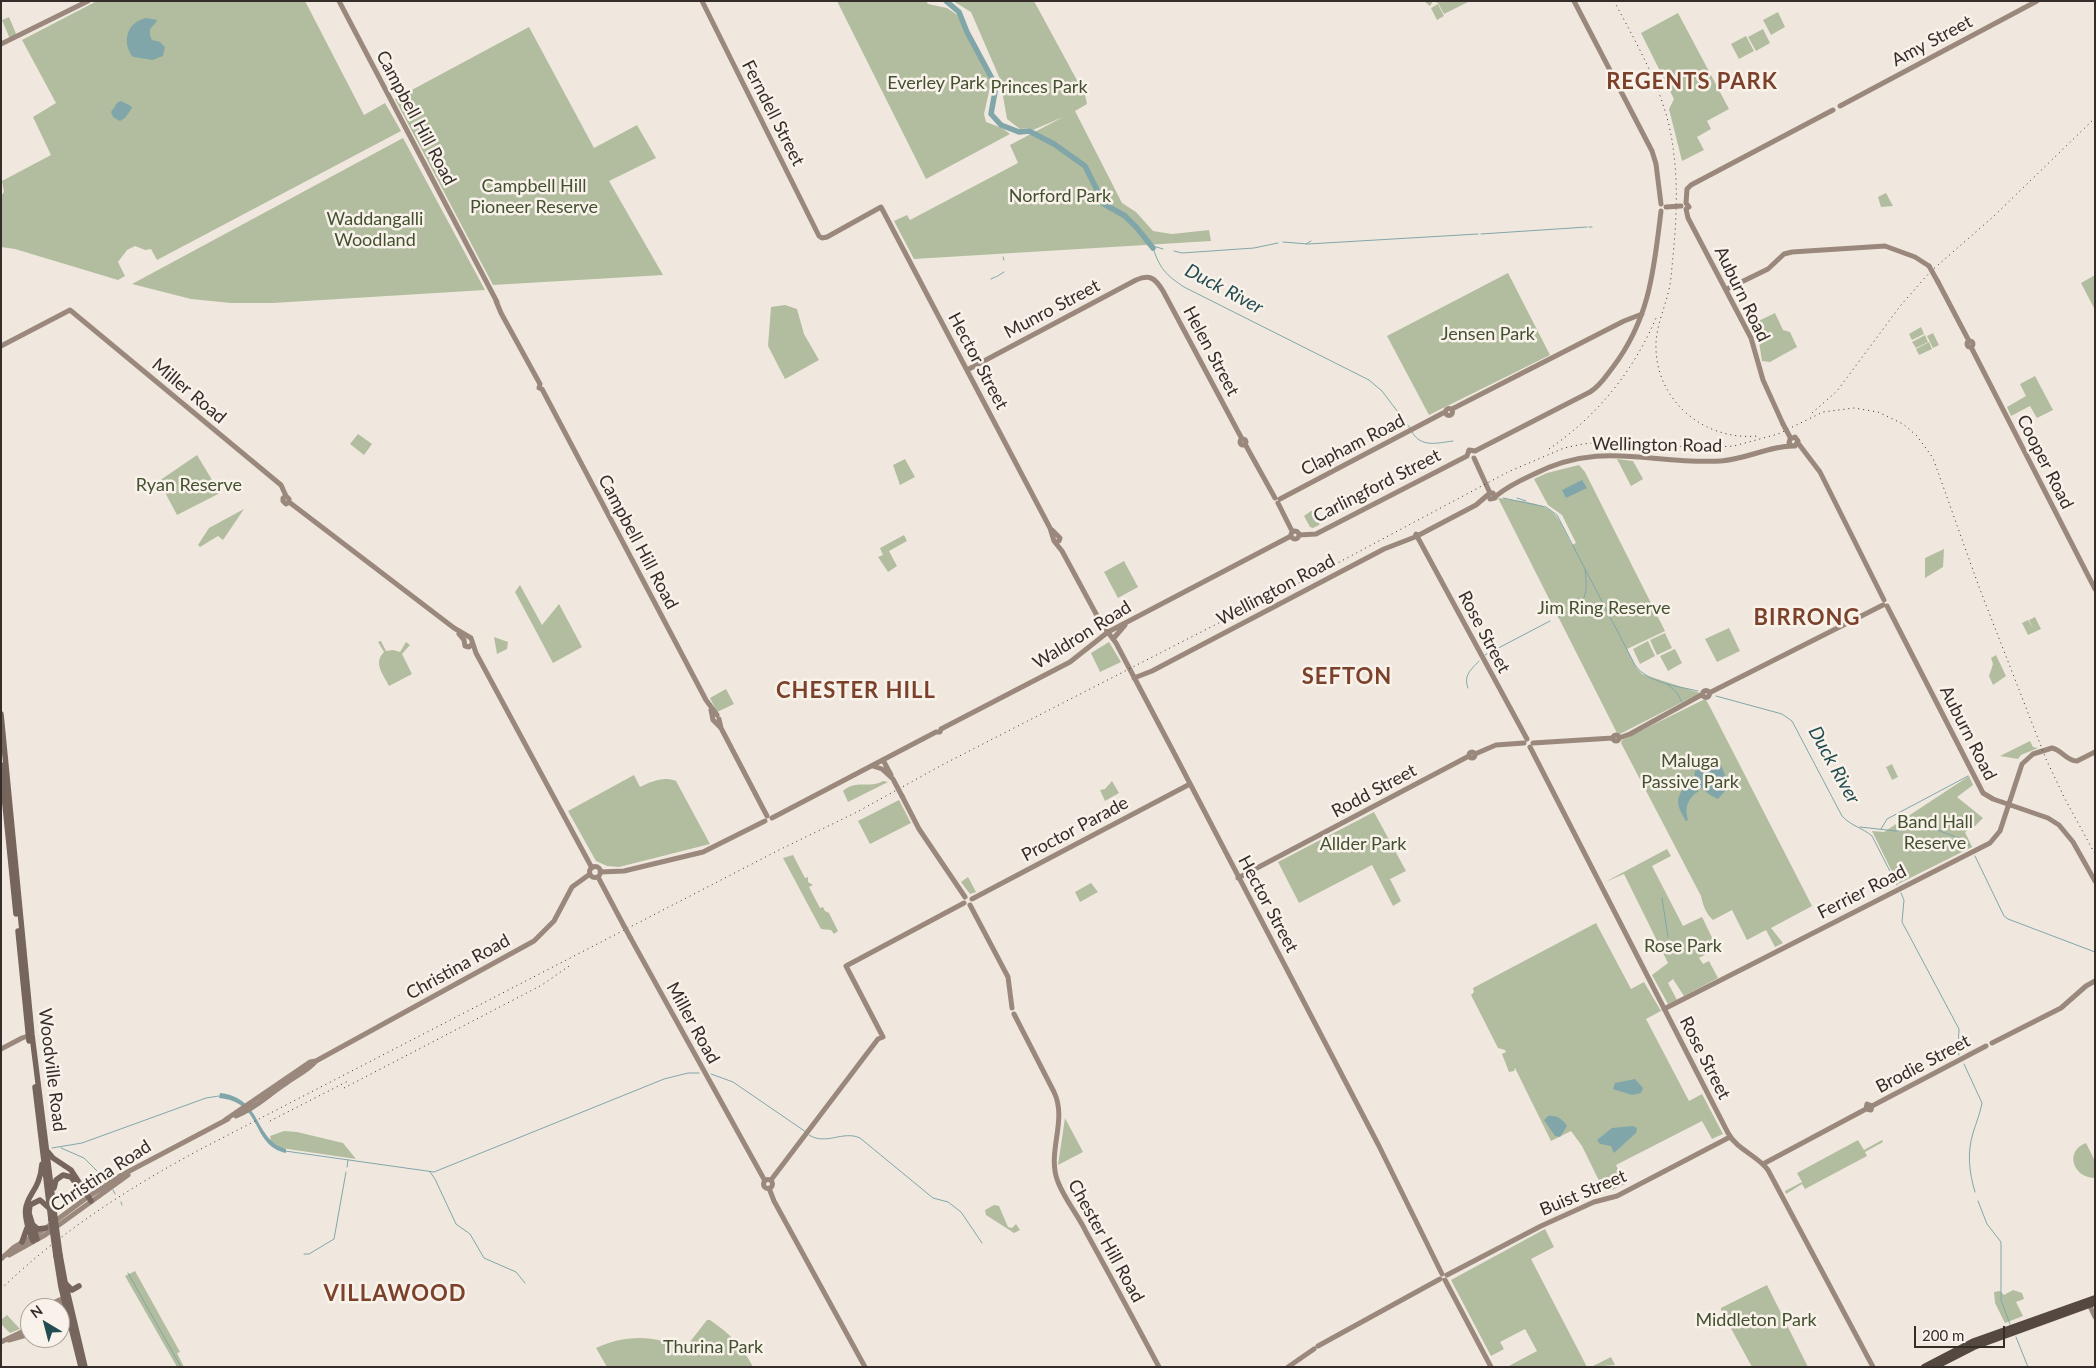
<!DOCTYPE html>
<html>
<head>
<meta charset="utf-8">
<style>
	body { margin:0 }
	#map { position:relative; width:2096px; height:1368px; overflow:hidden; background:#f0e8de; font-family:Lato,sans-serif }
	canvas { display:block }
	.frame { position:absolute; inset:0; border:2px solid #352d29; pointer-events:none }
	.north { position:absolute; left:20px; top:1298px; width:50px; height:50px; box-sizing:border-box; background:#f8f2ea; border:1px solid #aaa39d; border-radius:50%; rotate:323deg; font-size:14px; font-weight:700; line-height:20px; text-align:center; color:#352d29 }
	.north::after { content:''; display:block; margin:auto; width:18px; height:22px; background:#234d52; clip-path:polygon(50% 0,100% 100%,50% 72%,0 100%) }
	.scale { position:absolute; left:1914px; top:1326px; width:91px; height:22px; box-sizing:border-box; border:2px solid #352d29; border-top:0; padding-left:6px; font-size:15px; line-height:18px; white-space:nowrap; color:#352d29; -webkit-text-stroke:4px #f8f2ea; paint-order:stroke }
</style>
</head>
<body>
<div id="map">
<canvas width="2096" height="1368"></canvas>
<div class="frame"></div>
<div class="north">N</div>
<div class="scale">200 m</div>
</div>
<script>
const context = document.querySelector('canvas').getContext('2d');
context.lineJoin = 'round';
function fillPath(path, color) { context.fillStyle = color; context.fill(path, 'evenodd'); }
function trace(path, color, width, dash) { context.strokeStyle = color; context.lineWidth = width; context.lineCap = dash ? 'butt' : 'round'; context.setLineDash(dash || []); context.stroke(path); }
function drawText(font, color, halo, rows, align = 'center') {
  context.font = font + ' Lato,sans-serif'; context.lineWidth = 5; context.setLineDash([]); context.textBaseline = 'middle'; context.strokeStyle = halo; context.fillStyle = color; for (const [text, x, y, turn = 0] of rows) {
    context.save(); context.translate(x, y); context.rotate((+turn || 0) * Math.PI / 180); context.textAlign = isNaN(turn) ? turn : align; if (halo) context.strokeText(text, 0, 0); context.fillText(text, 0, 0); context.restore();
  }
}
fillPath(new Path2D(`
	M97 1H305L364 115 385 103 401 131 157 260 151 249 145 250 135 246 127 250 118 262 125 276 118 280 15 249 1 247V196L4 192 2 181 51 155 33 117 56 103 22 40Z
	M837 1H926L928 4 947 8 965 20 969 37 987 64 990 87 984 114 986 122 1002 128 1010 134 926 179Z
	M953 1H1034L1085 95 1087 104 1075 111 1122 203 1136 212 1153 231 1172 234 1209 230 1211 241 914 259 894 221 907 215 910 220 1018 163 1010 145 1063 117 1033 130 1028 128 1020 129 1007 119 1000 79 971 12Z
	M1424 1H1470L1444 14 1438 3 1433 1 1430 6Z
	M1438 4 1444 16 1437 20 1431 8Z
	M1778 12 1785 27 1771 35 1763 20Z
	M1678 13 1729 109 1707 121 1711 129 1697 137 1704 150 1682 161 1669 109 1674 99 1641 33Z
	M9 17 17 36 10 39 2 20Z
	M529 27 594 148 637 125 656 158 609 181 663 275 493 285 395 99Z
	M1763 29 1770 43 1756 51 1748 37Z
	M1746 36 1754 51 1739 59 1731 44Z
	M403 138 485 290 273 303H231L191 299 132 284Z
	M1886 193 1893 206 1881 207 1878 197Z
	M1508 273 1550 355 1429 415 1387 336Z
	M2095 275V310L2081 283Z
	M785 305 797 309 804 334 819 360 785 379 768 346 771 307Z
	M1775 313 1783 330 1790 332 1797 347 1770 362 1762 361 1759 342 1750 325Z
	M1921 327 1924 334 1912 340 1909 334Z
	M1933 333 1939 345 1933 348 1927 336Z
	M1925 335 1928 342 1916 348 1912 342Z
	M1929 342 1932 349 1919 355 1916 349Z
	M2035 376 2053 410 2037 418 2030 406 2011 416 2007 407 2026 396 2020 384Z
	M358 434 372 444 364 455 350 444Z
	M197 455 220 493 177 515 159 481Z
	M905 459 915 477 900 485 893 465Z
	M1617 459 1633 461 1643 479 1631 486Z
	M1579 465 1585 472 1665 631 1627 649 1636 667 1642 674 1700 693 1618 735 1498 498C1515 501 1546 501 1557 517 1563 525 1567 536 1572 545L1576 543 1562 515 1548 505 1534 479 1547 473Z
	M244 509 223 540 218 536 200 547 198 545 209 528Z
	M1311 511H1314L1320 522 1319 525 1313 528 1310 527 1304 516Z
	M904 535 907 541 889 551 897 566 888 572 878 557 883 555 880 548Z
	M1944 549 1943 567 1925 578V558Z
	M1124 561 1138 587 1118 598 1104 572Z
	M520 585 542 625 559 604 582 647 553 663 515 592Z
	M2035 617 2041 629 2028 635 2022 623 2028 620 2033 628 2029 620Z
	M1729 628 1740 651 1717 662 1705 639Z
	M1665 633 1672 648 1657 655 1650 640Z
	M494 637 508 642 507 649 497 654Z
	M381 641 386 651 393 650 400 652 406 642 410 645 402 654 412 674 389 686C383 674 373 663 384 652L378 642Z
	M1648 641 1655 656 1640 664 1633 649Z
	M1109 642 1121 662 1100 672 1091 653Z
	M1675 649 1682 663 1668 671 1660 656Z
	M1996 655 2006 676 1993 685 1989 676 1993 664 1991 658Z
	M726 689 734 704 717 712 710 698Z
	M1703 700H1706L1710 707 1812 906 1771 928 1783 943 1775 947 1766 930 1747 940 1732 910 1713 920C1706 914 1703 905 1701 896L1621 743 1622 740Z
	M2030 741 2033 747 2038 748 2021 755 2018 759 2000 756Z
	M1892 764 1898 777 1892 780 1886 767Z
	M634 775 640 787C652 781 664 776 676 781L710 844 619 867 607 866 596 861 568 811Z
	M1969 776 1973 785 1957 797 1983 818 1975 826 1965 832 1972 847 1898 884 1872 831 1884 832Z
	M883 781 888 782 848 802 843 791C856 779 869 789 883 781Z
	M1112 781 1119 793 1105 801 1100 790 1105 789Z
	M899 800 911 823 870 844 858 821Z
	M1374 812 1406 871 1390 879 1401 901 1393 906 1372 865 1299 903 1278 862Z
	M1667 849 1671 856 1652 866 1683 926 1702 917 1703 919 1717 948 1699 958 1703 964 1709 961 1718 978 1684 996 1673 979 1668 983 1677 1000 1668 1004 1652 975 1668 963 1624 874 1605 882Z
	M793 855 805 878 808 877V882L813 885 809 887 820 908 823 907 825 911 829 913 838 931 834 934 831 930 821 929 783 858Z
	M968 877 976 892 970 894 961 882Z
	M1091 883 1098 892 1080 902 1075 892Z
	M1596 923 1631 989 1644 982 1661 1011 1646 1019 1689 1101 1702 1094 1723 1134 1712 1139 1702 1121 1616 1165 1625 1184 1612 1190 1604 1191 1582 1146 1571 1131 1551 1141 1515 1068 1514 1071 1509 1072 1502 1054 1506 1052 1505 1050 1498 1048 1471 995 1474 992 1473 988Z
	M1065 1118 1083 1152 1058 1165Z
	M284 1131 297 1132 343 1143 356 1159 281 1148 271 1141 270 1136Z
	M1858 1140 1864 1150 1882 1140 1883 1142 1865 1152 1867 1156 1805 1189 1802 1184 1786 1194 1785 1191 1802 1182 1797 1173Z
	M2086 1143 2095 1161V1178C2073 1178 2064 1151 2086 1143Z
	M994 1205 999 1206 1008 1227 1012 1228 1016 1224 1020 1230 1014 1233 986 1215 985 1210Z
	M1545 1229 1554 1247 1531 1259 1587 1367H1507L1537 1351 1525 1329 1500 1342 1504 1349 1491 1356 1451 1280Z
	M135 1271 180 1352 177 1353 184 1367H177L125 1276Z
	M1767 1285 1808 1367H1752L1721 1310V1308Z
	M2013 1290 2022 1293 2024 1299 2016 1302 2023 1316 2005 1323 1995 1303 1994 1292 2000 1291 2004 1295Z
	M7 1315 20 1329 10 1333 1 1324V1320Z
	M707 1320H710C728 1332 743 1347 753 1367H607L596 1348C617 1338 640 1335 663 1341 670 1343 677 1348 686 1347Z
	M1611 1357 1615 1365 1591 1367Z`), '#b2bd9f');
fillPath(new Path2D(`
	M146 18 157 20C155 27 146 26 152 40L160 42 165 47 163 56 153 60 133 57C121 42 127 22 146 18Z
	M121 101 131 106 132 108 125 118 120 121 113 117 111 112 117 103Z
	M1582 480 1587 488 1566 498 1562 490Z
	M1713 759C1724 763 1727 779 1726 790L1718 799C1696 789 1681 767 1713 759Z
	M1694 787 1699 791C1688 797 1684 808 1688 820L1686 821C1679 809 1674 801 1683 789Z
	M1635 1079 1643 1088 1641 1093 1632 1095 1613 1089 1615 1083Z
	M220 1093C263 1098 253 1139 286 1149V1153C250 1145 264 1102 219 1098Z
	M1548 1116C1556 1115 1563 1119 1567 1126L1560 1137 1555 1136 1544 1120Z
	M1633 1126 1637 1128 1636 1133 1614 1153 1611 1146 1600 1144 1597 1140 1612 1128Z`), '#80a6aa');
trace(new Path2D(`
	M1589 227H1592
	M1481 234 1587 227
	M1283 242 1308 244 1478 234
	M1306 244 1311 241
	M1150 245 1163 249
	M1153 248C1160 269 1166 275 1184 287L1369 380 1382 391 1410 428
	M1174 251 1182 253 1254 248 1278 243
	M1003 257 1004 260
	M996 277 1004 272
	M991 279 995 277
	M1412 432C1421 448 1437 443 1453 441
	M1503 498 1546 507 1557 515 1635 665C1648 683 1677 686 1698 691
	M1517 498 1526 501
	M1558 617C1584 605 1589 599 1585 570
	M1485 655 1550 621
	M1667 684 1677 693 1682 702
	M1468 688C1463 675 1471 670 1479 661
	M1716 696 1782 714 1792 721 1842 816C1851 826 1863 828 1872 836L1897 885
	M1860 827 1896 831 1926 826 1964 840 1971 847
	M1881 829 1887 819 1968 776
	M1975 856 2004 916 2008 919 2095 952
	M1901 893 1904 900 1902 922 1959 1029 1958 1050 1959 1055
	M1662 898 1668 937
	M1964 1064 1982 1103C1980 1114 1976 1123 1973 1133 1967 1153 1969 1172 1975 1192
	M711 1074 733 1082 806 1132
	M809 1135C826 1146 843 1130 860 1138L933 1198 948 1202 961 1212 982 1243
	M52 1148 82 1143 206 1098 219 1096
	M61 1148 84 1158 107 1181
	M285 1151 434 1172 664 1079 688 1073H699
	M347 1167 348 1160
	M430 1172 435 1179 456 1224 470 1234 484 1258 516 1272 525 1283
	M113 1190 115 1194
	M1978 1201 1987 1224 2001 1242V1300L2010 1324
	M121 1202 122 1205
	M304 1254H309L334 1239 346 1172
	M128 1273 181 1367
	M2016 1337 2028 1367`), '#80a6aa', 1);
trace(new Path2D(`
	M946 1 959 12 967 32 996 86 991 114 1001 125 1019 132 1029 131 1054 144 1085 166 1104 204 1125 216 1137 228 1153 248`), '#80a6aa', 5.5);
trace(new Path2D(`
	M339 1 497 302
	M702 1 819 236 822 238 827 237 881 207 1050 528 1054 541 1062 551 1101 623 1116 643 1173 751 1379 1146 1442 1274
	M1574 1 1652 151 1656 164 1661 204
	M1 44 88 1
	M1840 106 2037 1
	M1938 282 1969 341
	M1727 289 1768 269 1784 254 1792 252 1885 246 1915 257 1929 266
	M496 301 501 313 540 384 539 388 542 389 706 700 717 715
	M1967 344a3 3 0 1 1 6 0a3 3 0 1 1-6 0Z
	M1 346 70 310 281 485 286 496 289 499V502L454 628 471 638 476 653 592 868
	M1971 347 2095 589
	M967 370 1136 280C1150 274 1155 278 1163 291L1242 439
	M1445.5 412a3.5 3.5 0 1 1 7 0a3.5 3.5 0 1 1-7 0Z
	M1452 409 1624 321 1642 314
	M1783 424 1763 380 1751 338 1688 218 1686 209 1689 207 1686 203 1687 189 1691 185 1833 110
	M1240 442a3 3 0 1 1 6 0a3 3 0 1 1-6 0Z
	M1798 443 1820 472 1884 600
	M1245 444 1275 498
	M1475 451 1590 392C1600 386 1606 376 1613 367 1650 318 1654 269 1661 211
	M1467 456 1469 450 1475 451
	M1474 458 1490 493
	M286 496 283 498V501L286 504 289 502
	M1496 496C1507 487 1519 481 1532 475 1601 439 1651 465 1721 461 1747 459 1772 445 1795 446L1798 441 1795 437 1790 439 1789 443 1792 446
	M1280 499 1445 412
	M1278 503 1292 531
	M1052 530 1060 538 1059 541 1056 542
	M1291 535a4 4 0 1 1 8 0a4 4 0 1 1-8 0Z
	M1299 535 1316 534 1467 456
	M1418 538 1527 739
	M1887 606 1983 793 1993 799 2048 818 2059 825 2073 842 2095 881
	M459 634 464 640 465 646 469 647 472 644
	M1113 639 1125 625
	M1134 678 1152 671 1384 549 1415 537 1416 534 1419 535 1476 505 1490 493H1493L1495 498 1490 499
	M1702.5 694a3.5 3.5 0 1 1 7 0a3.5 3.5 0 1 1-7 0Z
	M1709 693 1883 605
	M711 710 713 720 721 728
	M719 719 721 728 767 816
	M1613 738a3 3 0 1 1 6 0a3 3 0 1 1-6 0Z
	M1619 738 1630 734 1703 694
	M1533 743 1613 738
	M1530 747 1728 1133C1737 1150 1757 1155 1768 1170L1873 1367
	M1469 755a3 3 0 1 1 6 0a3 3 0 1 1-6 0Z
	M1475 754 1496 745 1524 743
	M883 760 891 775
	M873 766 882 769 893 779
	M902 796 919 829 965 897
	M772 818 936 732H940L941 729 1070 662 1108 632 1291 536
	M589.5 872a5.5 5.5 0 1 1 11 0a5.5 5.5 0 1 1-11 0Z
	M600 872 624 871 703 852 765 821
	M598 877 624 926
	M1238 878 1469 756
	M972 899 1190 784
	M970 905 1008 977 1012 1008
	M630 937 765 1181
	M1664 1009 1990 843 2000 831 2022 764 2033 754 2052 748C2062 750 2066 761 2077 761L2095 752
	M1014 1014 1054 1092C1068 1121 1046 1152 1058 1182 1065 1200 1078 1215 1086 1232 1111 1277 1135 1322 1159 1367
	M1992 1043 2061 1008 2086 986 2095 981
	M1 1049 22 1038 31 1035
	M1866 1109 1871 1110 1872 1106 1986 1046
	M236 1116C256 1108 267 1096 285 1084 295 1076 308 1071 316 1061
	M225 1120 310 1062 316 1061 534 941 554 921 572 887 590 874
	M1763 1164 1866 1109 1867 1104 1872 1106
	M763.5 1184a4.5 4.5 0 1 1 9 0a4.5 4.5 0 1 1-9 0Z
	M771 1180 878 1039 883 1037 846 966 964 903
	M769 1188 774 1201 865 1367
	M9 1255 45 1235 128 1175
	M1 1259 13 1248 46 1228 85 1199 120 1176 228 1119
	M1447 1275 1541 1226 1594 1202 1617 1196 1730 1137
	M1445 1280 1491 1367
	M2088 1302 2095 1317
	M48 1308 53 1303 66 1297
	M53 1308 68 1300
	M9 1340 30 1334
	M1 1342 30 1328
	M1318 1346 1440 1279
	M1288 1367 1314 1349`), '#9a887d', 5);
trace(new Path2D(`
	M1 714 32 1035 55 1218
	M1 765 16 914
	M18 931 29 1041
	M35 1087 51 1220
	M48 1152 53 1158 71 1170 91 1201
	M54 1188 56 1180 63 1175 71 1177 76 1184
	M32 1224 38 1229 46 1228
	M37 1239 29 1213 30 1205 40 1200 50 1209
	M33 1241C13 1193 39 1202 42 1164
	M22 1242 27 1228
	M60 1255 65 1282 85 1367
	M56 1256 61 1287 81 1367
	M66 1284 72 1290 79 1286`), '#75655c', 5.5);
trace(new Path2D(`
	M1924 1367 1974 1341 2095 1298
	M1935 1367 1974 1347 2095 1303`), '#554841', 6);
trace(new Path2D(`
	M1614 1C1640 50 1669 99 1674 156 1679 196 1675 237 1671 277 1669 300 1657 320 1656 343 1654 399 1703 441 1757 436
	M1812 413 1837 391 1901 305 1930 272 1994 216 2095 118
	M1549 449C1597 416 1633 372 1656 318
	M344 1088 542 985 572 964
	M270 1121 350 1080
	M1 1289C60 1232 127 1189 199 1150L779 850 857 812 942 765 1240 612 1317 574 1508 472 1564 448 1583 444 1611 441 1701 448 1734 446 1778 434 1823 412 1854 408 1878 412 1903 424 1917 436 1933 458 1979 587 2046 759 2065 799 2095 854`), '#352d29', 1, [1, 4]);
trace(new Path2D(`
	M1666 207 1681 206
	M1929 266 1938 282
	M1783 424 1790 437
	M894 781 902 796
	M624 926 630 937`), '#9a887d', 5);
trace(new Path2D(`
	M55 1218 60 1255
	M51 1220 56 1256`), '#75655c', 5.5);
drawText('18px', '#352d29', '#f8f2ea', [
	["Amy Street",1932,41,-28],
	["Ferndell Street",773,113,63],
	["Campbell Hill Road",416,118,62],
	["Auburn Road",1742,294,64],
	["Munro Street",1052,309,-28],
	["Helen Street",1211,351,62],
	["Hector Street",978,361,62],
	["Miller Road",189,391,40],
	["Clapham Road",1353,445,-27],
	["Wellington Road",1657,445,1],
	["Cooper Road",2045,462,63],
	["Carlingford Street",1377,486,-27],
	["Campbell Hill Road",638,542,62],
	["Wellington Road",1276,590,-28],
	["Rose Street",1484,632,62],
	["Waldron Road",1082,635,-32],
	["Auburn Road",1968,733,63],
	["Rodd Street",1374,791,-28],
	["Proctor Parade",1075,829,-28],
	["Ferrier Road",1862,892,-27],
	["Hector Street",1268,904,62],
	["Christina Road",458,967,-29],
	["Miller Road",693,1023,61],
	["Rose Street",1705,1058,63],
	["Brodie Street",1923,1064,-28],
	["Woodville Road",52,1070,83],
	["Christina Road",101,1176,-33],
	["Buist Street",1583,1193,-23],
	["Chester Hill Road",1106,1241,61]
]);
drawText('18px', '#445130', '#f8f2ea', [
	["Everley Park",936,83],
	["Princes Park",1039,87],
	["Campbell Hill",534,186],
	["Pioneer Reserve",534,207],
	["Norford Park",1060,196],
	["Waddangalli",375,219],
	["Woodland",375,240],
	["Jensen Park",1488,334],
	["Ryan Reserve",189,485],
	["Jim Ring Reserve",1604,608],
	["Maluga",1690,761],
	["Passive Park",1690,782],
	["Band Hall",1935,822],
	["Reserve",1935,843],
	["Allder Park",1363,844],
	["Rose Park",1683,946],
	["Middleton Park",1756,1320],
	["Thurina Park",713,1347]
]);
drawText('italic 19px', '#234d52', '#f8f2ea', [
	["Duck River",1224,289,28],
	["Duck River",1834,765,61]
]);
context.letterSpacing = '1px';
drawText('bold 22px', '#7b412b', '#f8f2ea', [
	["REGENTS PARK",1692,82],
	["BIRRONG",1807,618],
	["SEFTON",1347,677],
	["CHESTER HILL",856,691],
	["VILLAWOOD",395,1294]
]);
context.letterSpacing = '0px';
</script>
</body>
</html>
